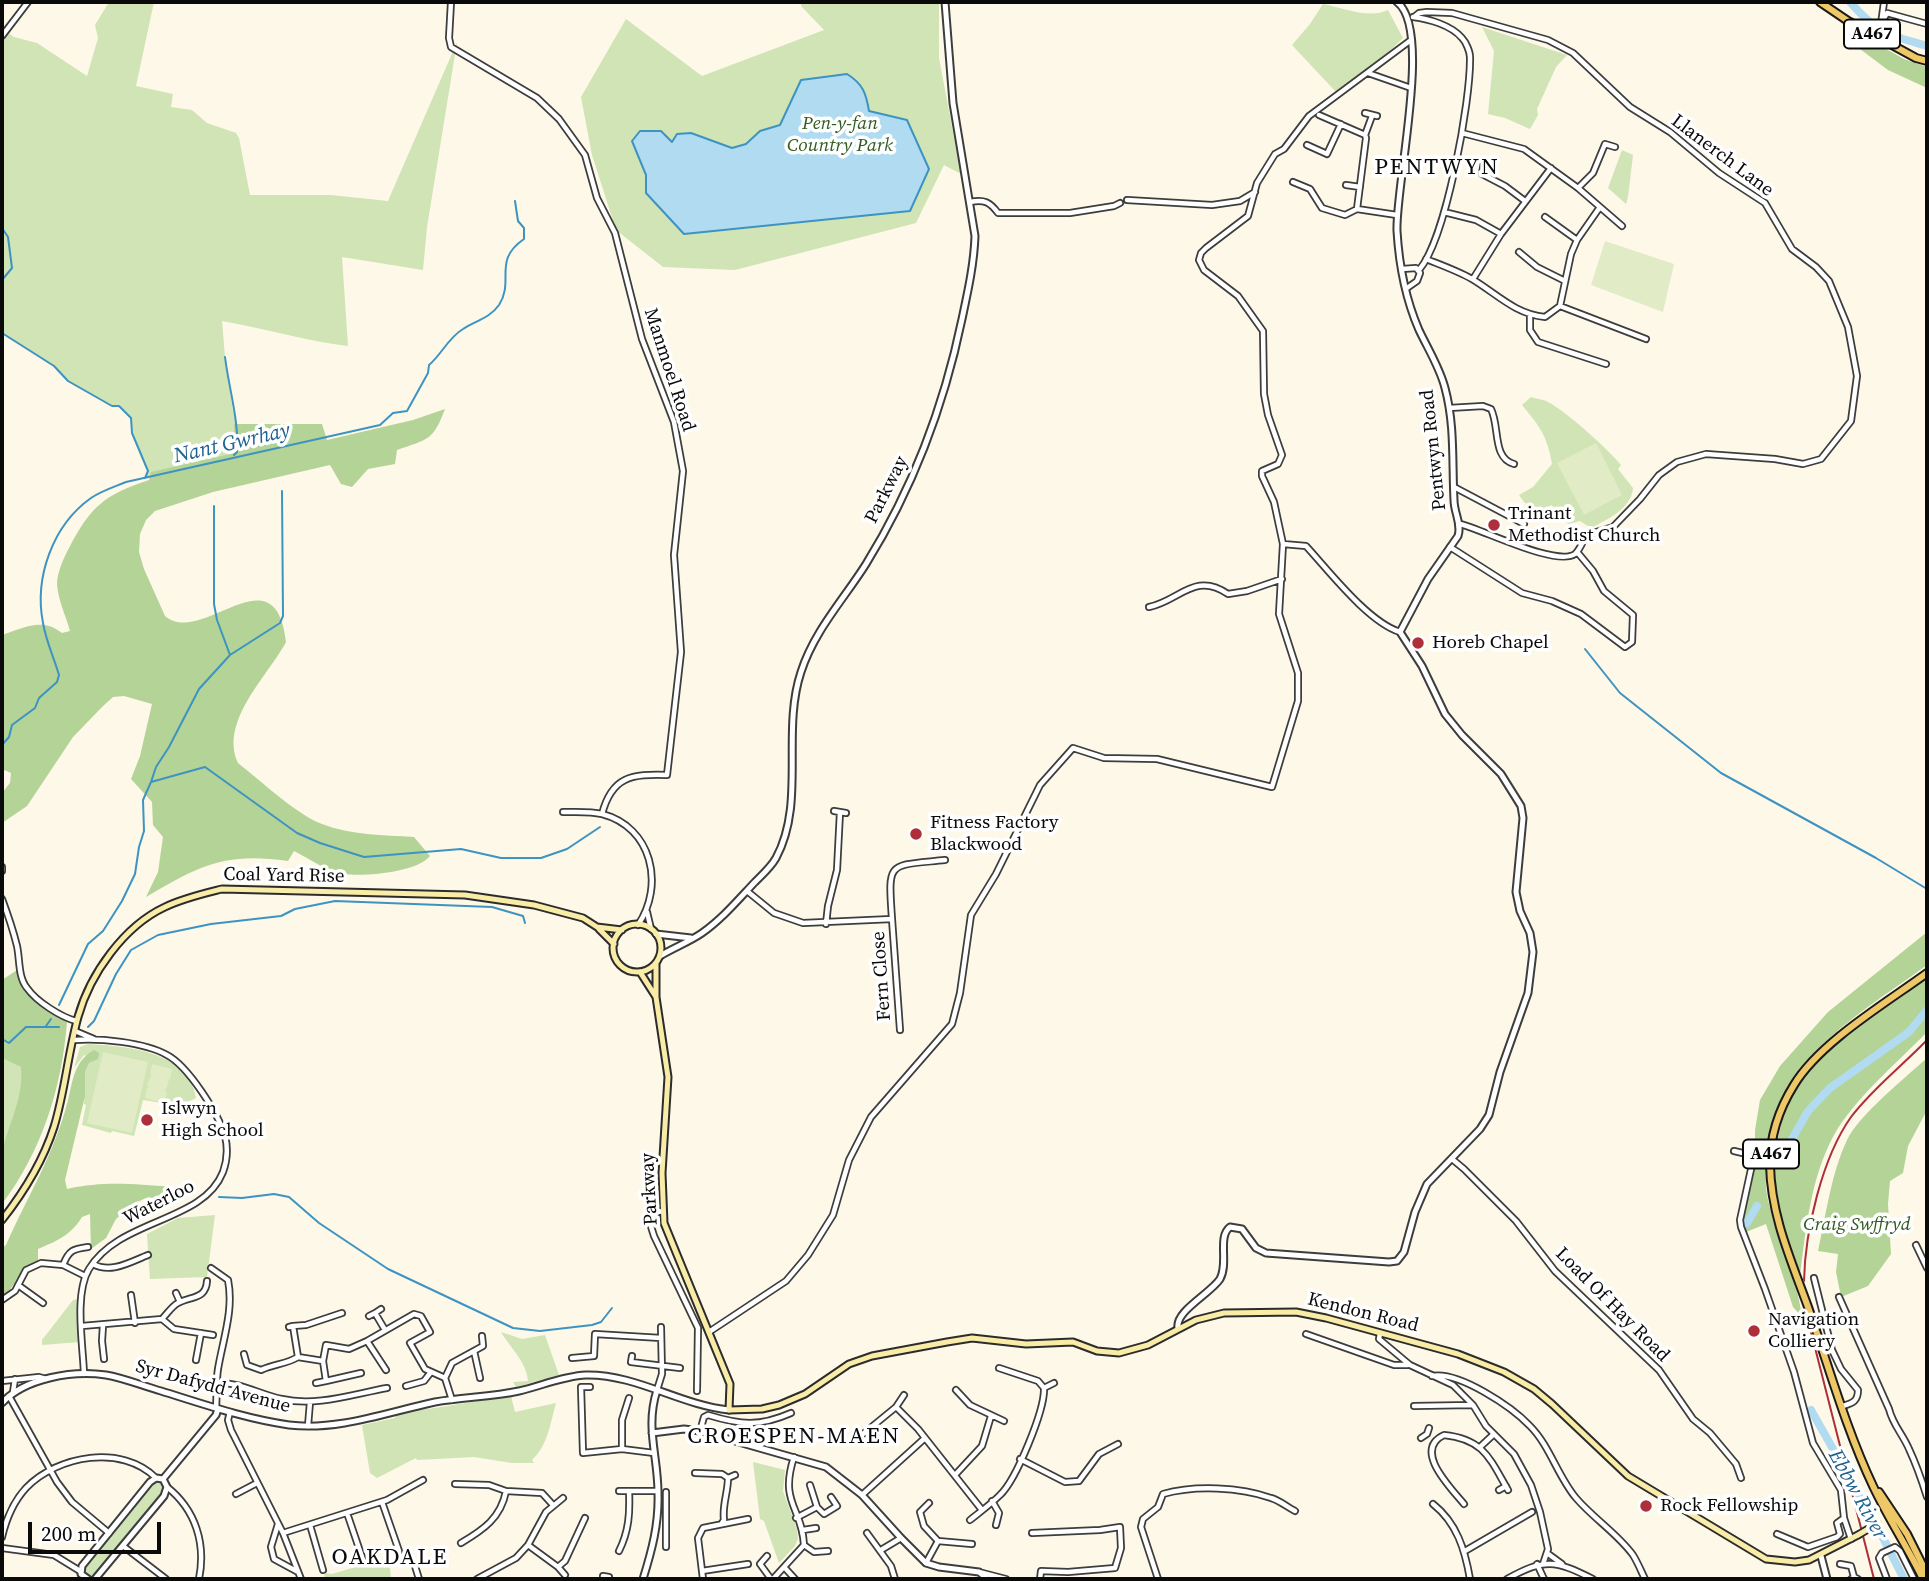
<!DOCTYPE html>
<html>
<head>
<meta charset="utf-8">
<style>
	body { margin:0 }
	#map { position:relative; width:1929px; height:1581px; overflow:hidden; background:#fdf8e8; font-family:"Source Serif 4",serif }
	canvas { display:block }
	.frame { position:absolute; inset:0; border:4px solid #0a0a0a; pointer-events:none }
	.scale { position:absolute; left:28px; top:1522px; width:133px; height:32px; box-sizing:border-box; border:4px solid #0a0a0a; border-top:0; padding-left:9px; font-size:21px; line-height:24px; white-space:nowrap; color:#0a0a0a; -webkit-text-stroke:5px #fff; paint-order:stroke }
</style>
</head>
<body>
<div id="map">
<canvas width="1929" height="1581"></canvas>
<div class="frame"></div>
<div class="scale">200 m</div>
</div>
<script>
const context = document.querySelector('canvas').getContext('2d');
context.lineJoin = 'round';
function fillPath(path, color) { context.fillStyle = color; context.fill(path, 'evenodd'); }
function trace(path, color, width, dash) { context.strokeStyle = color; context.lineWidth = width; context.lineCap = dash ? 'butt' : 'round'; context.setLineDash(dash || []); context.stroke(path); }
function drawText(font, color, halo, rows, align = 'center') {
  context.font = font + ' "Source Serif 4",serif'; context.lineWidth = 7; context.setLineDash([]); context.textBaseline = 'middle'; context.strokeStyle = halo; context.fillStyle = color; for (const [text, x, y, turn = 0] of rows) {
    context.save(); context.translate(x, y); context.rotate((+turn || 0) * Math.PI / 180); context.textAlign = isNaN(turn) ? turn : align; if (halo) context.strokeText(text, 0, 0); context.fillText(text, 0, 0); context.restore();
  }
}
fillPath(new Path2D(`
	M109 2H154L136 86 173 94 171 107 192 110 207 123 236 133 239 138 250 195H331L388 201 457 42 427 227 423 270 342 257 348 346C305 341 264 328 222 321L225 357 233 411 237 424V452L233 457 145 478 148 471 132 433 131 418 119 406H112L68 381 54 366 2 333V39L7 32 14 37 37 43 87 76 98 38 95 25Z
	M801 2H939V58L961 174 944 165 916 223 735 270 663 267 616 230 592 155 581 97 626 19 702 76 824 30 801 6Z
	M1323 4C1343 8 1369 19 1388 10L1403 38 1392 49 1336 92 1292 45 1310 24Z
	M1482 27 1567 55 1556 67 1537 109 1538 115 1530 129 1505 118 1488 114 1494 51Z
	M1622 150 1633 155 1628 197 1626 204 1608 188Z
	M1531 397C1537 399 1543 399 1548 402 1566 411 1608 449 1621 465L1618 469 1633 488C1631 509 1608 519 1591 528L1580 521 1569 524 1560 519 1563 514 1551 505 1542 514 1524 502 1519 495 1533 487 1552 464C1547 435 1540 427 1522 405Z
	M88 1044C124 1046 190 1051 196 1098L180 1106 143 1100 134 1136 112 1131 111 1133 82 1125 86 1105 84 1104 85 1072 89 1063 97 1059 84 1055 74 1068 80 1047Z
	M2 1058 22 1067C24 1095 12 1124 2 1150Z
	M215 1215 207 1277 150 1279 147 1234 178 1218Z
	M78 1299 80 1342 42 1345V1340L73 1300Z
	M501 1332 522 1339 545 1335 559 1375 516 1387 513 1382 528 1381C526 1361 511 1349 501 1332Z
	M511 1396 515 1412 556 1403C550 1424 548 1445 532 1460L534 1463H512L474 1457 417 1460 416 1458 377 1478 370 1473 362 1425 395 1418 396 1414Z
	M753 1462 785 1470 783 1491 797 1529 798 1539 795 1546 779 1563 764 1521 760 1519Z
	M156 1481 163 1483 164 1493 93 1577 84 1574 83 1568Z
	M389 1557 391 1579H325L324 1573 332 1574Z`), '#d0e4b5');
fillPath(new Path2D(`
	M1863 36 1904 59 1927 67V88L1888 70 1856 46Z
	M445 409C433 441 428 439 397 450L395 464 368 469 352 487 341 484 330 465 213 492 155 511 146 520 140 534 139 552 144 569 165 616C202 648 275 548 286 642 268 676 219 721 238 763 260 780 297 815 322 824 351 835 383 835 414 837L430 856C418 872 364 877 345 874 326 871 310 859 294 851L288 861C224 852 199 866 146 897L158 872 163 837 153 825 152 802 131 779 140 756 152 704 124 696 113 697 103 706 73 737 27 806 2 823V793L10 783 11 773 2 769V635C24 628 42 617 62 633L70 631C66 616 58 600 57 584 57 573 64 557 69 548 91 506 104 495 149 480L151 472 235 453 234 424H322L327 440 413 420Z
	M1927 932V965C1860 1014 1780 1057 1768 1147 1766 1164 1764 1183 1768 1200 1777 1240 1797 1276 1802 1317L1793 1307 1766 1224 1746 1232 1743 1218 1755 1158V1130L1760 1100 1780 1066 1828 1012Z
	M17 970C23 996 47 1007 67 1022 62 1087 42 1151 2 1204 2 1187 0 1165 3 1148 10 1121 24 1096 21 1067L2 1058V980Z
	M1927 979V1032C1898 1062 1854 1099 1834 1135 1811 1177 1806 1228 1800 1275 1792 1252 1781 1227 1778 1203 1760 1079 1840 1041 1927 979Z
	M94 1050 99 1053 98 1059 89 1063 85 1072V1096L65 1180 67 1189C104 1181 133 1184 171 1187V1197L146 1198 133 1204 116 1219 106 1238 91 1249 90 1214 82 1217C71 1235 57 1241 38 1249V1261C14 1272 21 1283 2 1296V1248L6 1245C28 1195 54 1155 68 1100 73 1080 74 1061 94 1050Z
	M1927 1058V1110L1908 1146 1903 1173 1890 1181 1888 1204 1891 1254 1868 1286 1841 1297 1836 1272 1838 1254 1818 1251C1826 1215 1831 1174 1847 1140 1859 1115 1906 1077 1927 1058Z`), '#b4d396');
fillPath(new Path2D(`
	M1605 241 1674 264 1663 312 1591 285Z
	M1596 443 1622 495 1584 515 1557 463Z
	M103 1052 148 1062 132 1133 87 1123Z
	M152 1064 172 1069 170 1079 167 1080 169 1081 165 1092 167 1093 164 1103 145 1098 147 1088 150 1087 147 1086 150 1077 152 1076 150 1074Z`), '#e1ecc6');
const water = new Path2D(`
	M847 74C863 84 866 93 869 111L907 120 929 169 910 211 684 234 646 193V175L632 141 640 131H661L672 142 677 134 691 133 732 148 746 144 760 131 780 125 801 80Z`);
fillPath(water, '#b1dbf1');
trace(water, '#3d93c2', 2);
trace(new Path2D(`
	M2 228 8 237 12 268 2 280
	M2 333 54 366 68 381 112 406H119L131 418 132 433 148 471 145 478
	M225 357C229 389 239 420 237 452L234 455
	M1585 649 1620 693 1721 773 1876 858 1927 889
	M230 655 280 623 283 616 282 491
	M2 745 9 737 12 725 35 708 39 698 57 682 59 675C54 658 46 641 43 623 34 577 53 525 91 498 101 491 114 487 126 482L380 425 393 413 407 411 428 373 429 365C442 354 448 338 463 329 475 321 490 318 499 305 515 280 492 261 524 239V228L518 221 515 201
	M151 782 156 767 169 747 199 689 230 655 217 620 214 604V506
	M59 1005 88 944 103 931 122 901 135 874 139 847 144 831 143 800 151 782 205 767 297 833 320 843 364 857 461 849 501 858H541L567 849 600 827
	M46 1026 51 1019
	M88 1027 94 1021 116 974 131 950 158 935 211 924 281 916 295 909 335 901 492 907 523 916 525 923
	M2 1039 9 1043 26 1027H59
	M219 1197 242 1198 274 1194 289 1197 319 1223 388 1269 513 1328 540 1331 592 1325 601 1322 612 1308`), '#3d93c2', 2);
trace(new Path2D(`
	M1850 2C1879 35 1887 34 1927 46
	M1787 1148 1808 1111 1830 1088 1909 1032 1927 1010
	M1747 1223 1757 1206
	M1811 1410 1881 1534 1904 1579`), '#b1dbf1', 8);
const minor = new Path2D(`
	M451 2 449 38 451 47 537 98 559 119 585 155 597 198 615 233 642 339 674 422 683 471 674 555 681 652 667 775C632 774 612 776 602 814
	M1413 17C1429 19 1451 25 1462 38 1466 42 1470 52 1470 57 1471 100 1446 239 1419 270
	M1414 17 1419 13 1427 12 1452 13 1548 40 1573 53 1630 107 1670 132 1719 173 1765 203 1792 249 1816 267 1829 281 1848 327 1857 376 1851 421 1821 459 1803 464 1775 459 1706 454 1677 462 1659 475 1640 499 1613 527 1586 535C1583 541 1580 550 1575 554 1556 567 1482 529 1460 524
	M1881 24 1887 13 1927 24
	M1881 24 1884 2
	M2 36 28 2
	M1368 73 1411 88
	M1365 113 1377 116
	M1319 115 1365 135 1366 138 1357 209 1397 215
	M1462 133 1524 149 1578 188 1622 226
	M1365 135 1372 116
	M1307 145 1327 154 1341 124
	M1484 162 1482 174 1505 186 1525 201
	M1293 182 1310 189 1322 208 1345 215 1357 209
	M1346 185 1360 187
	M1578 188 1593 173 1605 144 1615 147
	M1127 200 1212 205 1240 201 1255 192
	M970 202C984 199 990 202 998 213H1070L1114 206 1120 203
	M1444 212 1476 220 1501 234
	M1545 217 1577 240
	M1519 252 1537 267 1565 281
	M1426 259C1441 265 1458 271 1472 279 1497 294 1515 314 1545 317L1560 306 1571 254 1577 240 1600 207
	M1402 269 1416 268 1420 273 1417 281 1407 288
	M1473 279 1501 234 1551 168
	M1560 306 1646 339
	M1530 315V330L1538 342 1606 364
	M1449 408 1483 406 1491 409C1500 427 1492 458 1514 464
	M1454 487 1524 524
	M1283 544 1306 546C1329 571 1368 622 1400 632
	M1450 547 1522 593 1552 601 1581 614 1625 647 1632 642 1633 615 1604 591 1593 571 1578 553
	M1149 607C1179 601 1195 571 1228 594L1247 591 1282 579
	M834 811 846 813
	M563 812C575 812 590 811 602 814 652 827 665 885 638 925
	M2 867V871
	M747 891 774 913 803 923 892 919 900 1030
	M2 899C8 915 13 930 17 946 20 960 18 977 27 988 37 1002 61 1017 76 1021
	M647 912 651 929
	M892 919C888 860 887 866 945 860
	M826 924 828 906 837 870 840 812
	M75 1031 94 1039
	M74 1040C99 1038 144 1042 167 1055 188 1066 218 1113 225 1136 228 1148 227 1161 223 1172 203 1223 120 1218 89 1269 74 1294 83 1345 84 1374
	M1734 1151 1751 1155 1753 1160 1740 1220 1741 1227 1765 1289 1794 1372 1813 1443 1841 1490 1844 1518 1851 1539
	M1452 1159 1464 1169 1516 1221 1555 1271 1659 1370 1693 1419 1710 1433 1736 1464 1741 1478
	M648 1177 649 1220 654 1236 698 1328 697 1391
	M648 1214 663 1211
	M1916 1245 1927 1268
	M93 1264C111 1274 130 1262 148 1255
	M63 1265C69 1250 73 1249 88 1247
	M211 1268 228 1280C234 1310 223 1339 218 1369 216 1381 217 1395 216 1408
	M1814 1278 1832 1350 1841 1369 1858 1390C1858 1401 1853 1403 1843 1406
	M18 1285 43 1303
	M176 1293 180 1302
	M131 1295 135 1323
	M1839 1297 1889 1409C1893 1425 1902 1433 1909 1449 1916 1464 1922 1481 1927 1497
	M2 1300 15 1291 26 1270 41 1263 63 1265 85 1276
	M375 1313 381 1309
	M369 1316 375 1313 385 1330
	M162 1319C167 1314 172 1306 178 1303 192 1296 206 1299 207 1281
	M103 1325 102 1341 104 1359
	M82 1326 162 1319 174 1329 213 1335
	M293 1326 306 1325 342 1313
	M289 1327 293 1326 298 1357
	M709 1332 786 1281 808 1255 833 1215 849 1160 871 1117 952 1024 960 993 971 915 996 874 1040 785 1073 748 1104 758 1157 759 1272 787 1298 701V673L1279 614 1283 544 1274 502 1262 476V471L1278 464 1282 455 1268 415 1264 394 1263 331 1238 296 1204 270 1199 260 1201 253 1206 248 1248 216 1257 183 1275 154 1284 149 1309 116 1411 40
	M1380 1333 1379 1339 1410 1365 1453 1385 1473 1405 1486 1426 1514 1454 1531 1485 1540 1512 1548 1549 1543 1564
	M1306 1334 1394 1365H1408
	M367 1341 386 1370
	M474 1351 480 1378
	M244 1354 247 1365 261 1370C274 1364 287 1364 298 1357
	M632 1356 631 1362 680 1368
	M298 1357 323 1361 326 1345 349 1349 367 1341 414 1314 421 1316 430 1332 410 1343 425 1369 445 1378 452 1400
	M572 1358 594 1356 595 1334 661 1338
	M196 1360 201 1333
	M323 1361 326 1381 361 1373
	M999 1368 1038 1381 1044 1388
	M1432 1376C1459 1371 1512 1407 1530 1426 1550 1446 1558 1477 1576 1498 1594 1519 1618 1534 1633 1555 1638 1563 1641 1571 1645 1579
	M445 1378 452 1363 483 1346 482 1336
	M2 1381 39 1377 46 1379
	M218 1383C240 1382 261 1395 282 1399 316 1407 353 1394 387 1388
	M316 1383 326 1381
	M406 1386 424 1381 431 1372
	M590 1387H581L583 1453 622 1449 654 1453
	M657 1390 662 1374 661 1327
	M956 1390 970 1405 1004 1421
	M13 1392 15 1379
	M9 1396 57 1482 72 1502 109 1533
	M1414 1406 1472 1405
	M896 1407 904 1395
	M230 1412 228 1420 231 1430 283 1533 301 1579
	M308 1426 310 1402
	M700 1431 704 1417 708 1415C741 1425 759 1427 791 1413
	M863 1434 896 1407 918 1429 982 1510
	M1421 1438 1427 1434 1429 1428
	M1480 1447 1494 1434
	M622 1448V1420L629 1398
	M1020 1459 1065 1482 1079 1481 1099 1454 1118 1444
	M695 1473 722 1474 728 1478C728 1493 722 1505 724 1520L722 1523
	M955 1475 982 1446 991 1416
	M728 1478 735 1475
	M455 1484 489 1485 506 1491 542 1493 553 1505
	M167 1487C196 1510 206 1544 199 1579
	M1499 1490 1506 1486
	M619 1491H658
	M666 1492V1547
	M236 1494 257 1483
	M862 1495 925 1438
	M992 1501 999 1513 996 1525
	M382 1502 399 1551
	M1433 1504C1457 1523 1465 1550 1470 1579
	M1464 1504C1451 1488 1412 1450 1444 1435 1484 1439 1490 1459 1508 1490
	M817 1507 824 1514 837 1506 831 1497
	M347 1513 364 1563
	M796 1518 817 1507 810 1485
	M970 1520C980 1512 991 1504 1000 1495 1016 1480 1045 1410 1044 1388L1054 1383
	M278 1524 271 1547 274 1559 298 1572
	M310 1525 323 1570
	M803 1530 816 1528
	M283 1533 387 1500 423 1480
	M867 1533 891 1566 895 1579
	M1032 1533 1100 1530 1120 1527 1121 1548 1115 1568 1068 1572 1041 1571 1040 1579
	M1777 1534 1808 1547 1837 1537 1840 1534 1837 1523 1844 1518
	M2 1537C6 1520 14 1501 26 1488 58 1455 122 1444 156 1478
	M938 1541 972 1544
	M461 1543C483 1530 501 1518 506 1491
	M528 1545 558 1567 565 1561 585 1518
	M804 1545 814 1552 828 1551
	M123 1546 166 1579
	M2 1548 54 1555 80 1571
	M881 1550 901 1538
	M619 1551C629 1531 630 1513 629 1491
	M1465 1551 1532 1512
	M1547 1553 1562 1564
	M767 1556 760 1564 771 1579
	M926 1563 938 1541 924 1526 920 1512 929 1503
	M748 1564 702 1571 698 1538 703 1528 748 1519
	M1537 1564 1544 1579
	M1840 1564 1851 1566 1854 1577
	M415 1566 419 1579
	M558 1567 565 1575
	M784 1567 795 1579
	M702 1571 703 1579
	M979 1572 1006 1579
	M980 1573 987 1579
	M477 1579 516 1558 528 1545 546 1512 563 1498
	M603 1579V1576L609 1577
	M773 1579 804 1545C802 1507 779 1503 794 1457
	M1158 1579 1141 1527 1143 1519 1158 1507 1163 1494C1195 1485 1240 1487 1271 1498 1279 1500 1287 1507 1295 1511
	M1507 1579C1545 1558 1555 1560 1593 1579
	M1851 1579 1854 1577 1858 1579
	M1887 1579 1879 1558 1882 1553 1895 1547 1900 1551 1914 1579`);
const tertiary = new Path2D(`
	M656 934 691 938
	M660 956C673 948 689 942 702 933 722 919 738 900 755 882 762 875 771 867 776 858 806 803 781 732 801 672 814 631 844 599 866 564 913 488 944 406 962 319 968 291 974 264 975 236L953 103 945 2
	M1178 1328C1175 1311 1210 1294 1220 1279 1229 1263 1217 1237 1230 1227L1242 1229 1256 1248 1266 1253 1389 1262 1397 1261 1404 1252 1415 1212 1427 1184 1480 1129 1489 1115 1500 1072 1528 993 1533 952 1530 933 1520 911 1516 892 1523 818 1521 806 1501 774 1462 735 1445 714 1422 666 1400 632 1428 579 1458 536C1462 524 1454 513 1454 500 1452 463 1455 425 1445 388 1440 368 1428 349 1419 330 1406 300 1399 264 1397 231 1395 186 1433 29 1397 2
	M2 1403C25 1378 73 1370 106 1375 124 1378 143 1386 161 1391 203 1404 246 1419 289 1425 338 1431 388 1412 435 1402 463 1397 491 1397 519 1391 541 1386 563 1376 586 1375 636 1374 680 1405 729 1410
	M652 1433 684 1429 700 1431 826 1467 862 1495 901 1538 926 1563 939 1567 979 1572
	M163 1479 216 1415 218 1409
	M1821 1556 1827 1579
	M88 1579 81 1574 82 1566 150 1482 156 1478 163 1479 167 1487 164 1496 95 1579
	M643 1579C652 1550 659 1524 658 1493 658 1455 645 1428 657 1390`);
const secondary = new Path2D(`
	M613 948a24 24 0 1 1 48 0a24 24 0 1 1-48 0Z
	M599 929 614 944
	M656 963V997L668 1077 662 1173 664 1223 730 1384 729 1410 762 1409 779 1405 805 1394 849 1364 872 1356 947 1342 972 1338 1026 1344 1073 1342 1097 1351 1119 1353 1148 1345 1196 1320 1224 1313 1296 1312 1326 1318 1458 1354 1504 1372 1534 1389 1552 1404 1628 1476 1766 1559 1795 1562 1809 1560 1858 1535
	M640 972 656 997
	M2 1220C24 1192 43 1161 54 1127 65 1091 68 1053 78 1017 90 974 124 926 165 907 184 898 202 894 222 889L465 895 534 905 583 918 597 927 622 930`);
const primary = new Path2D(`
	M1820 2 1848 21 1916 58 1927 61
	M1879 1492 1907 1534 1927 1574
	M1923 1579C1908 1548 1888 1518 1873 1486 1846 1429 1829 1367 1808 1307 1791 1260 1771 1216 1770 1165 1770 1136 1779 1109 1794 1085 1820 1042 1886 1003 1927 973`);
trace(minor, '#3d3d3d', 8);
trace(tertiary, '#3d3d3d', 9);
trace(secondary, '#2c2c2c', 9);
trace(primary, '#1b1b1b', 10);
trace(minor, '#fff', 4.5);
trace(tertiary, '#fff', 5);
trace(secondary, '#f9eca7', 5);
trace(primary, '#eec767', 6);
trace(new Path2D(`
	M1804 1281C1805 1231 1822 1158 1851 1117 1872 1089 1903 1065 1927 1040
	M1811 1332 1874 1579`), '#ae2e39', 2);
const secondaryBridge = new Path2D(`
	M1858 1535 1880 1522`);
trace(secondaryBridge, '#2c2c2c', 9, []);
trace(secondaryBridge, '#f9eca7', 5);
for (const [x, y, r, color] of [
	[1494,525,7,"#ae2e39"],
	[1418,643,7,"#ae2e39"],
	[916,834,7,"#ae2e39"],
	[147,1120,7,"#ae2e39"],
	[1754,1331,7,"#ae2e39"],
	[1646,1506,7,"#ae2e39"]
]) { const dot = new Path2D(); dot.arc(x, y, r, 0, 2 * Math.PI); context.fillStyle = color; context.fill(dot); trace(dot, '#fff', 2.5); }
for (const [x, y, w] of [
	[1872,34,56],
	[1771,1154,56]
]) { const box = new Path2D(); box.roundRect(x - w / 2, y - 14.5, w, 29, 5); context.fillStyle = '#fff'; context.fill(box); trace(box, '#0a0a0a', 2); }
drawText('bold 18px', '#0a0a0a', null, [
	["A467",1872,34],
	["A467",1771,1154]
]);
drawText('italic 19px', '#2f5b20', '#fff', [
	["Pen-y-fan",840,124],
	["Country Park",840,146],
	["Craig Swffryd",1857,1225]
]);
drawText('19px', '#0a0a0a', '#fff', [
	["Llanerch Lane",1722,156,37],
	["Manmoel Road",669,370,72],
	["Pentwyn Road",1434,450,-96],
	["Parkway",887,490,-63],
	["Coal Yard Rise",284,876,1],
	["Fern Close",882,976,-94],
	["Parkway",650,1189,-93],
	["Waterloo",159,1203,-27],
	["Load Of Hay Road",1612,1305,45],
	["Kendon Road",1363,1313,14],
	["Syr Dafydd Avenue",213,1387,15]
]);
drawText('19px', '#0a0a0a', '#fff', [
	["Trinant",1508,514],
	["Methodist Church",1508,536],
	["Horeb Chapel",1432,643],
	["Fitness Factory",930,823],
	["Blackwood",930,845],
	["Islwyn",161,1109],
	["High School",161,1131],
	["Navigation",1768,1320],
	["Colliery",1768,1342],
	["Rock Fellowship",1660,1506]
], 'left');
drawText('italic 21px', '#1e6390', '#fff', [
	["Nant Gwrhay",232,444,-13],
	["Ebbw River",1857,1495,61]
]);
context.letterSpacing = '2px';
drawText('23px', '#0a0a0a', '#fff', [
	["PENTWYN",1437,168],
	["CROESPEN-MAEN",794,1437],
	["OAKDALE",390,1558]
]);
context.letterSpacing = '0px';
</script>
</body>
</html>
